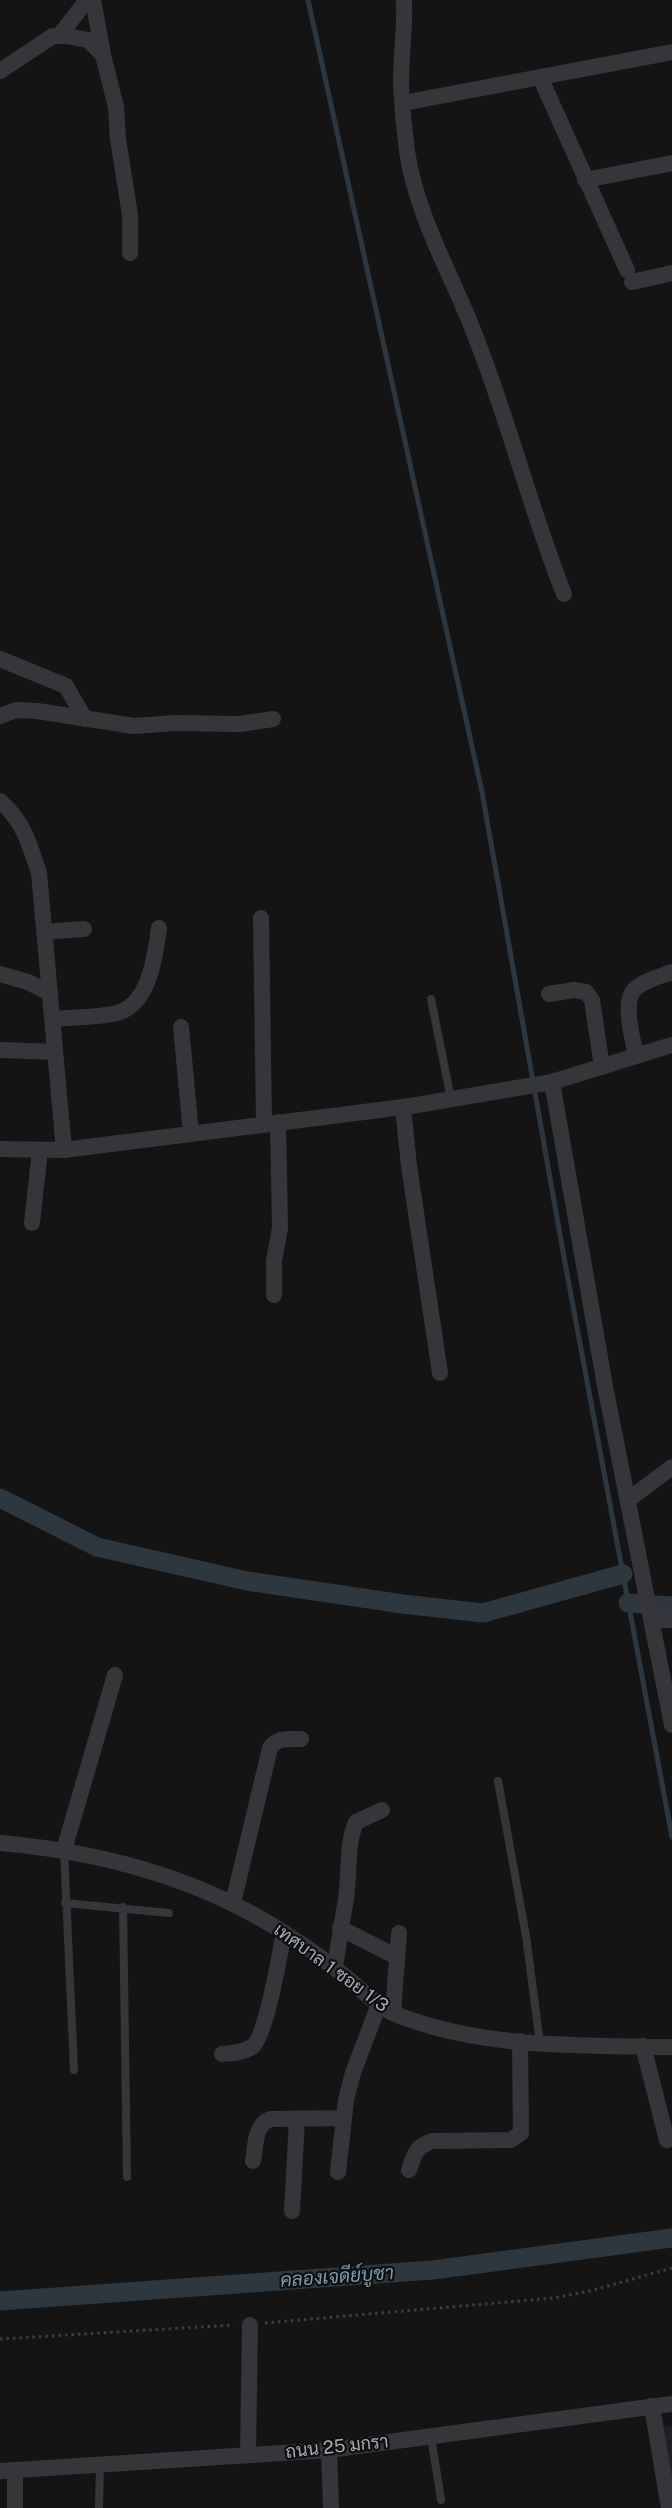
<!DOCTYPE html>
<html>
<head>
<meta charset="utf-8">
<style>
	body { margin:0 }
	canvas { display:block; background:#141415 }
</style>
</head>
<body>
<canvas width="672" height="2508"></canvas>
<script>
const context = document.querySelector('canvas').getContext('2d');
context.lineJoin = 'round';
function fillPath(path, color) { context.fillStyle = color; context.fill(path, 'evenodd'); }
function trace(path, color, width, dash) { context.strokeStyle = color; context.lineWidth = width; context.lineCap = dash ? 'butt' : 'round'; context.setLineDash(dash || []); context.stroke(path); }
function drawText(font, color, halo, rows, align = 'center') {
  context.font = font + ' "Public Sans",Sarabun,sans-serif'; context.lineWidth = 4.5; context.setLineDash([]); context.textBaseline = 'middle'; context.strokeStyle = halo; context.fillStyle = color; for (const [text, x, y, turn = 0] of rows) {
    context.save(); context.translate(x, y); context.rotate((+turn || 0) * Math.PI / 180); context.textAlign = isNaN(turn) ? turn : align; if (halo) context.strokeText(text, 0, 0); context.fillText(text, 0, 0); context.restore();
  }
}
fillPath(new Path2D(`
	M672 2426V2492L661 2427Z`), '#202022');
trace(new Path2D(`
	M308 0 482 792 565 1263 672 1837`), '#2e373d', 5);
trace(new Path2D(`
	M0 1498 97 1547 247 1581 403 1604 483 1613 623 1574
	M628 1603 672 1606
	M0 2301 433 2270 672 2238`), '#2e373d', 19);
trace(new Path2D(`
	M265 2323 554 2298 590 2291 672 2268
	M0 2339 234 2325`), '#3b3d41', 3, [2.5, 4]);
trace(new Path2D(`
	M431 999 451 1099
	M498 1781 526 1936 540 2043
	M64 1850 74 2070
	M65 1903 169 1913
	M123 1907 127 2177
	M431 2436 441 2500
	M99 2508 100 2464`), '#35363a', 8);
trace(new Path2D(`
	M93 0 103 54
	M404 0C405 25 402 50 401 76 401 100 404 127 407 151 416 213 448 268 471 325 507 413 529 506 564 594
	M59 36 87 0
	M0 71 53 36H66L88 40 103 55 116 107 118 139 130 215V253
	M540 77 627 270
	M403 103 672 52
	M585 180 672 163
	M632 282 672 273
	M0 659 66 686 85 719
	M0 716 16 710 37 711 134 726 175 723 240 724 273 719
	M0 801C24 822 29 843 39 873L64 1150
	M261 918 264 1124
	M44 932 84 929
	M0 974 28 982 50 993
	M549 994 574 990 586 992 592 1000 602 1067
	M52 1019C73 1017 97 1018 117 1013 150 1004 155 956 159 928
	M181 1027 191 1133
	M0 1050 55 1052
	M636 1056C633 1039 621 1000 636 988 645 980 661 976 672 972
	M552 1082 605 1386 672 1725
	M403 1107 409 1166 440 1373
	M0 1149 64 1150 411 1106 552 1082 672 1045
	M32 1223 40 1150
	M274 1295V1261L280 1228 278 1122
	M628 1500 672 1467
	M651 1620H672
	M0 1843C102 1852 206 1880 292 1938 311 1950 329 1963 347 1978 362 1990 378 2007 395 2014 482 2049 580 2045 672 2047
	M64 1850 115 1675
	M233 1903 270 1748C278 1737 288 1739 301 1739
	M340 1928 397 1957
	M335 1968C338 1945 342 1922 346 1899 350 1873 346 1846 356 1822L382 1810
	M393 2013 399 1933
	M643 2046 667 2140
	M222 2054C232 2053 243 2053 252 2047 266 2037 280 1953 284 1932
	M253 2161C256 2145 254 2126 270 2119L342 2118
	M409 2170C414 2154 417 2145 433 2141L511 2140 521 2133 520 2041
	M338 2172 346 2100 353 2073 379 2004
	M292 2211 297 2119
	M652 2406 669 2508
	M329 2450 331 2508
	M248 2454 250 2325
	M0 2471 329 2450 672 2404
	M15 2508V2470`), '#35363a', 16);
drawText('18px', '#a6acb5', '#0f0f10', [
	["เทศบาล 1 ซอย 1/3",331,1968,36],
	["ถนน 25 มกรา",337,2447,-6]
]);
drawText('italic 19px', '#7f9bad', '#0f0f10', [
	["คลองเจดีย์บูชา",337,2277,-4]
]);
</script>
</body>
</html>
